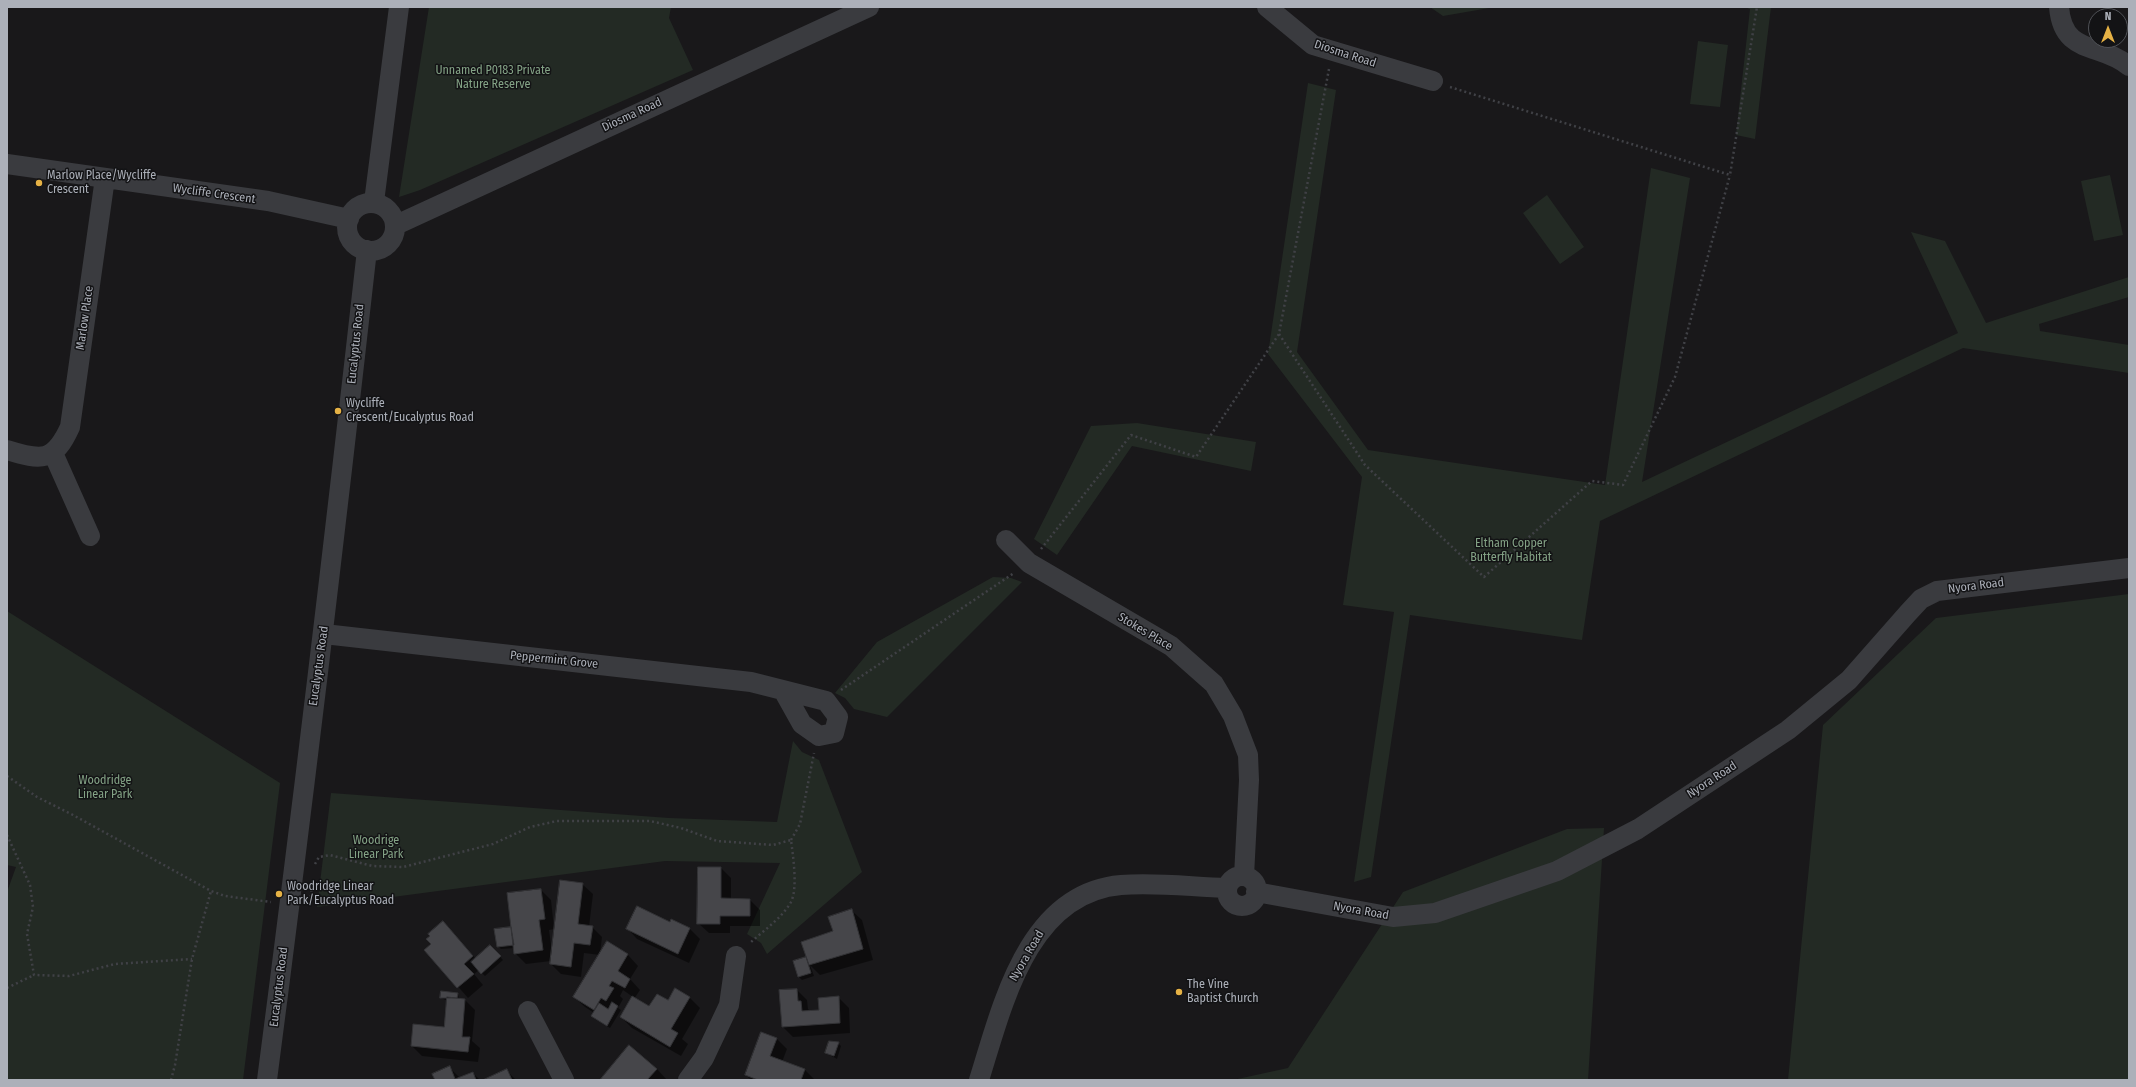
<!DOCTYPE html>
<html>
<head>
<meta charset="utf-8">
<style>
	body { margin:0 }
	#map { position:relative; width:2136px; height:1087px; overflow:hidden; background:#19181a; font-family:"Fira Sans Condensed",sans-serif }
	canvas { display:block }
	.frame { position:absolute; inset:0; border:8px solid #acb0b9; pointer-events:none }
	.north { position:absolute; left:2088px; top:8px; width:40px; height:40px; box-sizing:border-box; background:#131315; border:1px solid #505257; border-radius:50%; rotate:0deg; font-size:11px; font-weight:700; line-height:16px; text-align:center; color:#acb0b9 }
	.north::after { content:''; display:block; margin:auto; width:14px; height:18px; background:#e6b245; clip-path:polygon(50% 0,100% 100%,50% 72%,0 100%) }
</style>
</head>
<body>
<div id="map">
<canvas width="2136" height="1087"></canvas>
<div class="frame"></div>
<div class="north">N</div>
</div>
<script>
const context = document.querySelector('canvas').getContext('2d');
context.lineJoin = 'round';
function fillPath(path, color) { context.fillStyle = color; context.fill(path, 'evenodd'); }
function trace(path, color, width, dash) { context.strokeStyle = color; context.lineWidth = width; context.lineCap = dash ? 'butt' : 'round'; context.setLineDash(dash || []); context.stroke(path); }
function drawText(font, color, halo, rows, align = 'center') {
  context.font = font + ' "Fira Sans Condensed",sans-serif'; context.lineWidth = 3; context.setLineDash([]); context.textBaseline = 'middle'; context.strokeStyle = halo; context.fillStyle = color; for (const [text, x, y, turn = 0] of rows) {
    context.save(); context.translate(x, y); context.rotate((+turn || 0) * Math.PI / 180); context.textAlign = isNaN(turn) ? turn : align; if (halo) context.strokeText(text, 0, 0); context.fillText(text, 0, 0); context.restore();
  }
}
fillPath(new Path2D(`
	M429 7H671L669 18 693 70 420 190 399 197Z
	M1430 7H1495L1443 16Z
	M1744 7H1771L1755 139 1736 135 1750 9Z
	M1698 41 1728 45 1720 107 1690 104Z
	M1308 83 1336 90 1297 352 1368 450 1605 485 1651 168 1690 178 1642 482 1958 333 1911 232 1945 241 1986 323 2129 277V297L2039 324 2040 331 2129 345V373L1963 348 1600 521 1582 640 1410 615 1371 877 1354 882 1394 612 1343 605 1362 477 1268 354Z
	M2110 175 2123 235 2094 241 2081 181Z
	M1547 195 1584 247 1560 264 1523 213Z
	M1137 423 1256 442 1251 471 1132 446 1057 555 1034 539 1091 426Z
	M993 577 1011 578 1022 582 887 717 854 709 845 698 835 693 877 642Z
	M2129 594V1080H1788L1823 725 1936 618Z
	M7 611 280 783 243 1080H7V892L16 867 7 865Z
	M793 741 802 752 819 760 862 872 767 954 761 943 747 934 780 863 665 861 317 907 331 793 669 818 777 822Z
	M1604 828 1588 1080H1233L1288 1068 1403 892 1567 829Z`), '#232a24');
fillPath(new Path2D(`
	M721 868 731 878V899L750 900 760 910V926H730V933H709L698 923Z
	M582 884 593 894 589 927H592L602 937 600 954 607 943 628 955 638 966 630 979 640 990 634 999 649 1008 668 1001 675 989 690 998 700 1008 682 1039 688 1044 681 1056 632 1028 621 1017 633 997 623 990 620 996 623 999 618 1008 621 1010 610 1028 595 1019 592 1016 594 1013 585 1007 574 997 600 955 584 953 581 977 561 974 551 964V961L526 964 515 953V948L501 949 498 946 541 890 551 900 554 928ZM555 929 552 951 549 930Z
	M851 910 862 920 873 960 820 975 810 965 814 976 802 980 799 977 806 958 808 961Z
	M672 920 690 929 700 939 689 963 637 939 627 928 671 923Z
	M443 922 476 959 490 946 503 960 485 976 479 970 474 974 483 985 468 998 426 950 432 944Z
	M797 990 807 1000 808 1009 810 1011H820L838 997 849 1008 850 1033 793 1037 783 1027Z
	M457 994 460 999 465 1000 475 1010 472 1041 480 1048 478 1062 422 1056 412 1046 445 1028 448 1001 441 998Z
	M762 1034 777 1039 787 1049 782 1062 805 1070 815 1080H751L746 1075Z
	M838 1043 841 1046 837 1059 826 1053Z
	M629 1047 657 1069 667 1080H602Z
	M449 1067 460 1078 473 1073 480 1080H436Z
	M507 1071 516 1080H486Z`), '#0007');
const building = new Path2D(`
	M698 867H721V898L750 899V916H720V924H697Z
	M560 880 583 883 578 924 593 926 590 945 574 943 571 967 550 964Z
	M541 889 545 919 539 920 543 950 514 954 507 893Z
	M637 906 670 922 671 919 690 928 678 954 626 929Z
	M852 909 863 949 809 965 801 942 833 931 828 917Z
	M443 921 473 956 464 964 474 974 457 988 424 950 431 944 426 939 430 936 428 934Z
	M511 927 514 945 497 947 494 929Z
	M607 941 628 954 618 971 630 979 625 988 612 981 609 986 614 988 606 1001 601 998 594 1010 573 997Z
	M490 945 501 956 481 974 471 962Z
	M806 957 811 973 798 977 793 961Z
	M675 988 690 997 671 1029 678 1033 670 1047 620 1017 632 996 649 1006 657 994 668 1000Z
	M797 989 798 1001H801L802 1011 819 1010 818 998 839 996 840 1023 782 1027 779 990Z
	M441 991 458 993 457 998H440Z
	M447 997 465 999 462 1037H470L468 1052 411 1046 413 1024 444 1027Z
	M612 1002 618 1006 607 1026 591 1016 599 1003 608 1009Z
	M761 1032 777 1038 770 1056 805 1069 801 1080H758L745 1075Z
	M829 1041 839 1042 834 1056 825 1053Z
	M629 1045 657 1069 647 1080H600Z
	M450 1066 455 1079 473 1072 476 1080H435L432 1074Z
	M507 1069 512 1080H483Z`);
fillPath(building, '#46464a');
trace(building, '#333336', 1);
trace(new Path2D(`
	M1450 87 1730 175 1757 7
	M1279 334 1365 465 1484 577 1592 481 1623 485 1675 377 1730 175
	M1041 549 1131 435 1196 457 1279 334 1329 69
	M841 690 1014 573
	M7 776 37 797 73 815 211 891 225 896 271 902
	M7 835 30 885 33 907 27 934 34 975 69 976 115 964 192 959
	M791 840 800 824 814 753
	M315 864 319 857 330 855 372 866 403 867 493 844 530 827 557 821H650L681 828 717 841 773 845 791 840C793 856 798 888 791 902 782 918 763 931 750 943
	M310 902 313 879
	M7 988 34 975
	M171 1080 175 1065 192 959 211 891`), '#404146', 2.5, [2, 3]);
trace(new Path2D(`
	M1267 7 1313 45 1433 81
	M2059 7C2063 56 2100 42 2129 66
	M7 164 268 201 349 219
	M374 202 399 7
	M347 227a24 24 0 1 1 48 0a24 24 0 1 1-48 0Z
	M396 225 869 7
	M7 450C42 461 54 462 70 427L105 178
	M53 453 90 536
	M1006 540 1029 563 1171 646 1214 684 1233 716 1248 755 1249 780 1244 876
	M324 634 751 682 826 701 838 717 834 733 819 736 802 724 783 690
	M1227 891a15 15 0 1 1 30 0a15 15 0 1 1-30 0Z
	M1256 892 1393 917 1435 913 1557 871 1638 829 1788 730 1849 680 1908 613 1921 599 1937 591 2129 568
	M528 1011 564 1080
	M267 1080C303 804 336 527 367 250
	M688 1080 704 1058 729 1005 736 956
	M979 1080C1002 1007 1027 893 1121 885 1156 882 1192 887 1227 888`), '#3a3b3f', 20);
for (const [x, y, r, color] of [
	[39,183,4,"#e6b245"],
	[338,411,4,"#e6b245"],
	[279,894,4,"#e6b245"],
	[1179,992,4,"#e6b245"]
]) { const dot = new Path2D(); dot.arc(x, y, r, 0, 2 * Math.PI); context.fillStyle = color; context.fill(dot); trace(dot, '#131315', 1.5); }
drawText('12px', '#acb0b9', '#131315', [
	["Diosma Road",1345,54,18],
	["Diosma Road",632,115,-25],
	["Wycliffe Crescent",214,194,8],
	["Marlow Place",85,318,-82],
	["Eucalyptus Road",356,344,-84],
	["Nyora Road",1976,586,-7],
	["Stokes Place",1145,632,31],
	["Peppermint Grove",554,660,6],
	["Eucalyptus Road",319,666,-82],
	["Nyora Road",1712,780,-33],
	["Nyora Road",1361,911,10],
	["Nyora Road",1027,956,-60],
	["Eucalyptus Road",279,987,-83]
]);
drawText('12px', '#84a386', '#131315', [
	["Unnamed P0183 Private",493,71],
	["Nature Reserve",493,85],
	["Eltham Copper",1511,544],
	["Butterfly Habitat",1511,558],
	["Woodridge",105,781],
	["Linear Park",105,795],
	["Woodrige",376,841],
	["Linear Park",376,855]
]);
drawText('12px', '#acb0b9', '#131315', [
	["Marlow Place/Wycliffe",47,176],
	["Crescent",47,190],
	["Wycliffe",346,404],
	["Crescent/Eucalyptus Road",346,418],
	["Woodridge Linear",287,887],
	["Park/Eucalyptus Road",287,901],
	["The Vine",1187,985],
	["Baptist Church",1187,999]
], 'left');
</script>
</body>
</html>
